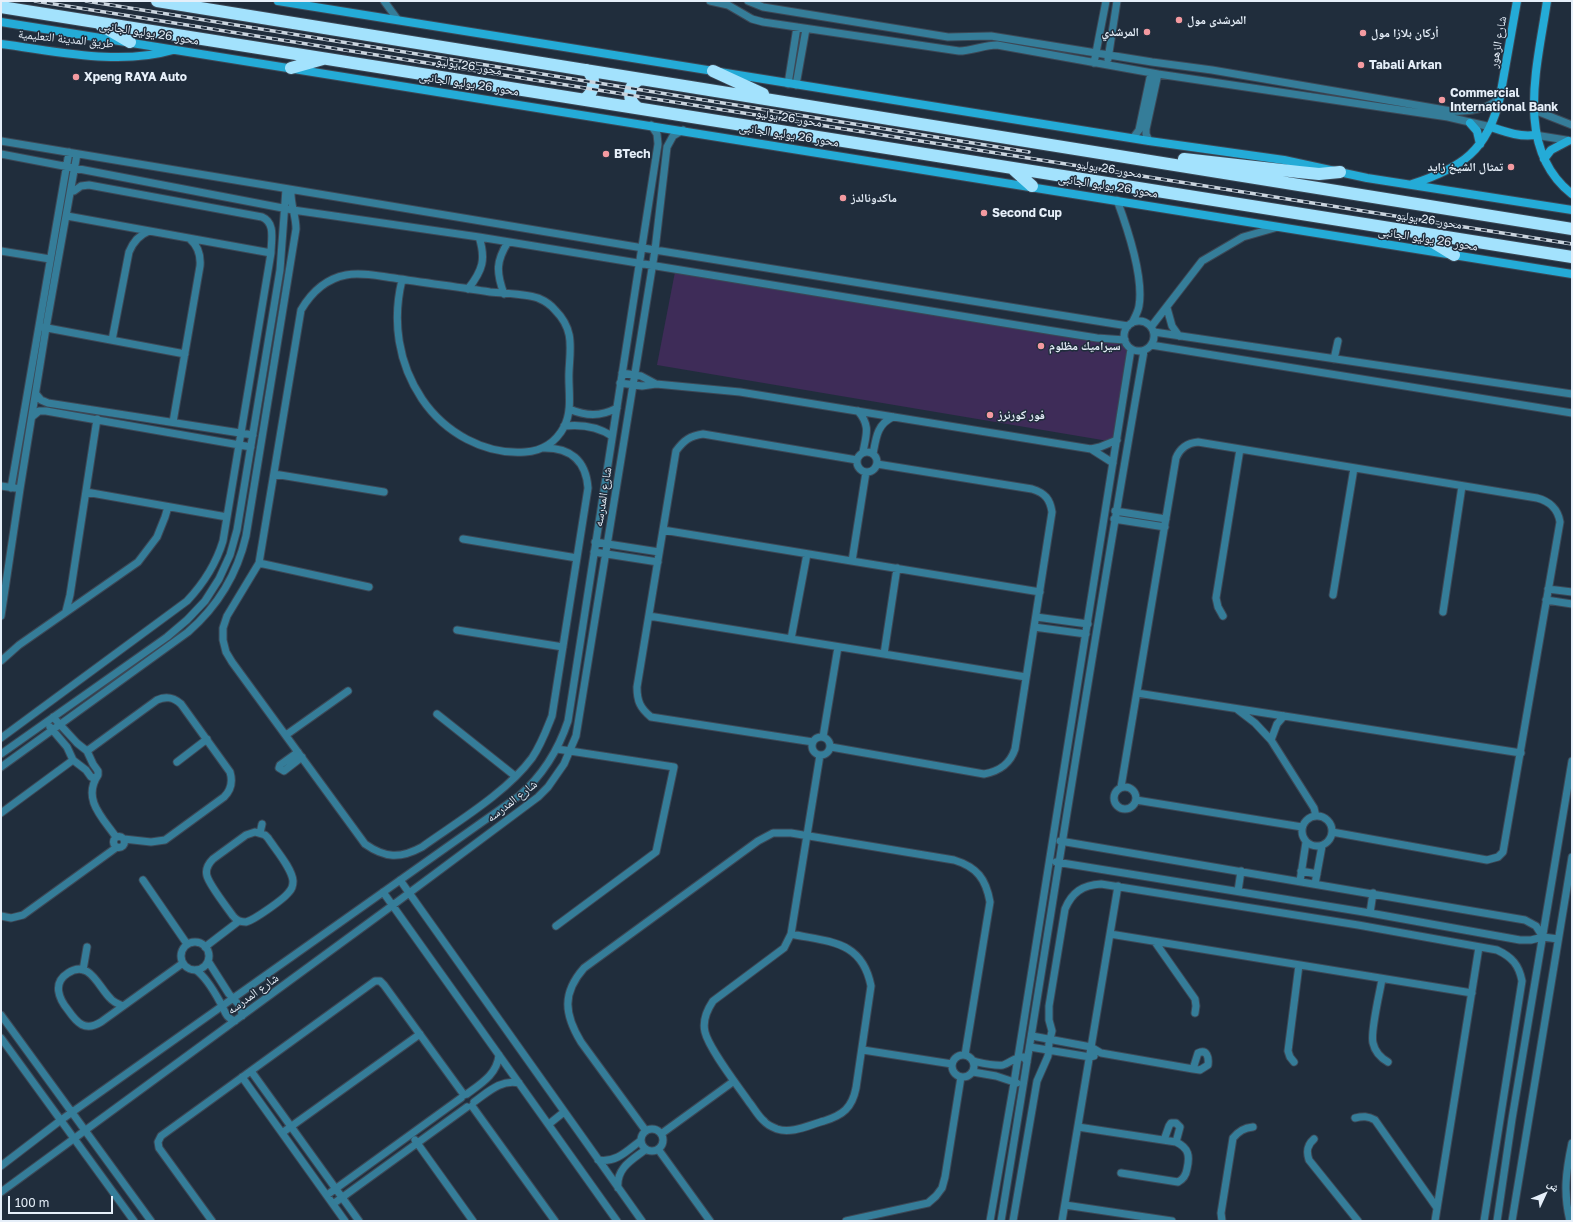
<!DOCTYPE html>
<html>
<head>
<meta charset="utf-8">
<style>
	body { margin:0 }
	#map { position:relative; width:1573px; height:1222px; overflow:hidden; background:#202d3c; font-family:"Golos Text","Noto Naskh Arabic",sans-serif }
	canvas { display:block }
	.frame { position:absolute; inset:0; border:2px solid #e6eff9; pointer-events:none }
	.north { position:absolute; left:1525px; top:1174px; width:40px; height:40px; -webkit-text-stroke:3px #202d3c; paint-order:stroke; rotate:46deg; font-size:11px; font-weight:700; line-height:16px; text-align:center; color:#e6eff9 }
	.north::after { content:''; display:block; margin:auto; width:14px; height:18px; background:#e6eff9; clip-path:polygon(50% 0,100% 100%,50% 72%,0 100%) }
	.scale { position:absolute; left:8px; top:1196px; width:105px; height:18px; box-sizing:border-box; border:2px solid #e6eff9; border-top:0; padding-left:5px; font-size:12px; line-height:14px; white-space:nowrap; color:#e6eff9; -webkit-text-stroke:3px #202d3c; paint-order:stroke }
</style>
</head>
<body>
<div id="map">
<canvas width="1573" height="1222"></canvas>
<div class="frame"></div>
<div class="north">ش</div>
<div class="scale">100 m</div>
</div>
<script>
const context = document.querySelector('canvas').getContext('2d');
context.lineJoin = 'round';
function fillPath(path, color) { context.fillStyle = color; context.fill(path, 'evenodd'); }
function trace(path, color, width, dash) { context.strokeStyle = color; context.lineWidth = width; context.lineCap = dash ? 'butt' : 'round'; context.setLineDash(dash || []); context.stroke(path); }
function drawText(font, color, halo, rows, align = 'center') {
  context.font = font + ' "Golos Text","Noto Naskh Arabic",sans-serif'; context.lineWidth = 3; context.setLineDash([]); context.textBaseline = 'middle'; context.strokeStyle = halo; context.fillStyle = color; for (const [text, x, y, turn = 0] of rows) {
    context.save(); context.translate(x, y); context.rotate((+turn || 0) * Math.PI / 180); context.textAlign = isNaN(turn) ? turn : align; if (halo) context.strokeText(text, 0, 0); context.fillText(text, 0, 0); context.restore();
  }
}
fillPath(new Path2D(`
	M675 272 1134 346 1120 443 657 365Z`), '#3e2c58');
const street = new Path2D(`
	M384 1 398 20
	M710 1 728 5 752 19 763 22 959 51C972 51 984 45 997 45L1158 74 1448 117 1491 127
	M748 1 763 7 948 37 991 36 1152 62 1212 70 1451 111C1469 112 1488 110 1500 97
	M1108 59 1117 1
	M1094 63 1106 1
	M788 84 797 27
	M796 85 806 29
	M1534 110 1572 125
	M1535 135 1572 141
	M1133 138 1139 130 1151 73
	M1 141 655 250 1128 326
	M1149 141 1146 134V129L1158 74
	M1 154 293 210 479 237 1047 330 1097 338 1125 340
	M1117 200C1127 227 1144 277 1139 306 1138 312 1135 317 1132 323
	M67 216 271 253
	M1 251 50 259
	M402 280C392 321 398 363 422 399 445 433 485 455 525 452 542 451 556 442 564 427 573 410 568 389 569 372 570 348 575 330 555 310 551 305 545 301 538 298 527 294 504 293 490 292 458 287 426 283 394 278 378 276 361 272 346 275 325 279 311 293 301 310L259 563 227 616 223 628V640L226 652 232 662 365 844C385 858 400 859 422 847 457 822 506 793 532 758 541 745 546 731 552 716L588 488C586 460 570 447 542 448
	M468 289C483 270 486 259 479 237
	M504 294C496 272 496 261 508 242
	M1167 308 1172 326 1179 336
	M1124 336a15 15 0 1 1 30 0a15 15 0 1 1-30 0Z
	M42 327 185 354
	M1151 327 1202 261 1243 237 1278 227
	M1154 332 1572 394
	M112 340 129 252C133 242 139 235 149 231
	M1151 345 1572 413
	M1334 359 1338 341
	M622 373 641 376 656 384
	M620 383 642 386 656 384 740 392 1091 449 1100 447 1117 440
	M36 394 41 400 48 403 253 435
	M569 409C586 416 600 417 617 408
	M858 411C871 426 866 435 863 452
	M33 416 39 411H46L251 447
	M173 422 200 266C201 254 198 246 190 239
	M564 426C582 424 597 426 612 436
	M1091 449 1113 463
	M857 462a10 10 0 1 1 20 0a10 10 0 1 1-20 0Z
	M873 454C876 438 877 424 893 417
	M274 474 384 492
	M1 486 15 488
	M11 488 69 152
	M86 492 227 517
	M1115 511 1166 519
	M1114 519 1165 527
	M663 530 1040 592
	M463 539 577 558
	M595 542 659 552
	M594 552 658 562
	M852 561 866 472
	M259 563 369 587
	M1548 589 1572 592
	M1333 595 1354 468
	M1546 600 1572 604
	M66 611 70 595 97 419
	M1443 612 1462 486
	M1 616 20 489 46 328 77 154
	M649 616 1026 677
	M1223 616 1218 607 1216 598 1240 449
	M1036 617 1088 624
	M1034 627 1086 634
	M457 630 563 647
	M791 639 807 554
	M884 654 897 568
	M1 661 19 645 138 562 157 537 165 517 168 507
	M1137 693 1521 753
	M1238 710 1255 723 1271 740 1314 808 1316 816
	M437 714 515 776
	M53 717 77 743 87 751 93 764 98 771V775C82 799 102 817 116 837
	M50 727 67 747 73 760 86 770 91 777 95 778
	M286 735 348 691
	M812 746a9 9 0 1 1 18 0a9 9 0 1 1-18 0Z
	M823 737 838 647
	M1 738 187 601C204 583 216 564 223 541L271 253C271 240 276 223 262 217L89 185 81 186 74 191H71
	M1271 740 1277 724 1284 716
	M813 742 651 717C640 708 637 701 637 687L676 451C684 440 690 436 703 434L857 460
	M831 747 984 774C1000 771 1010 764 1015 749L1052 512C1050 499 1045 493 1032 489L877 464
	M87 751 157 700C166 696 173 697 181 704L230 772C233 782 231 790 224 797L165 840 151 842 124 839
	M298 752 280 765 279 768 284 771 302 757
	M1 754 167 637 187 620 205 601 219 579 230 555 237 530 280 270 286 189
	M177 762 207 739
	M1 767 188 632C218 606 237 575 246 536L296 229C296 215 290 204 291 190
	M1114 798a11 11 0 1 1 22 0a11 11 0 1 1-22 0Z
	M1121 787 1176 458C1180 448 1187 443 1198 442L1537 498C1549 501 1558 509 1560 522L1503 852 1498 857 1487 860 1332 832
	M1136 800 1302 827
	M1 813 73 760
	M1302 831a15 15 0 1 1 30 0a15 15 0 1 1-30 0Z
	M255 832 265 835 268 838C275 849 292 868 293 881 293 885 292 889 289 892 284 899 254 920 246 922 240 922 236 920 233 916 226 906 210 886 207 876 205 869 208 864 213 859L246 835Z
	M260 833 262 824
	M113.5 842a5.5 5.5 0 1 1 11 0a5.5 5.5 0 1 1-11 0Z
	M1060 841 1525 920 1536 926 1543 937
	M1056 862 1370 913 1520 940H1531L1543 937 1558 939
	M1301 871 1317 874
	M143 880 187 944
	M400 880 642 1221
	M1300 881 1306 842
	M1315 884 1322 846
	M1238 891 1241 871
	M383 892 617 1221
	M1370 913 1373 893
	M1 916 11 918 23 915 117 847
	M556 926 656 852 674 767 557 749
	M791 934C829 942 862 940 871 986L856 1088C852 1108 843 1115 824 1121 809 1125 792 1134 777 1129 772 1127 767 1125 764 1121 758 1116 754 1108 749 1102 738 1086 709 1049 705 1032 702 1020 707 1010 713 1001L784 948 791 934 820 755
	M1110 934 1472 993
	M1155 942 1195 999 1196 1006 1195 1013
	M181 956a14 14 0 1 1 28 0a14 14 0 1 1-28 0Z
	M205 947 239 921
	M208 961 229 994 241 1007 242 1016
	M83 970 87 947
	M196 970C206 977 214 991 220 1002 225 1010 225 1018 235 1021
	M1382 979C1380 992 1370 1032 1373 1043 1375 1052 1381 1058 1388 1062
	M123 1006C118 1004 113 1002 110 998 98 986 89 959 68 973 52 983 59 999 68 1010 77 1023 85 1032 101 1022L183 963
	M1 1015 151 1221
	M1032 1036 1091 1047 1101 1053 1193 1069 1198 1053C1207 1049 1209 1057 1208 1065L1200 1070 1193 1069
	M1 1038 134 1221
	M1030 1047 1090 1057 1094 1056
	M863 1050 952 1064
	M952 1066a11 11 0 1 1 22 0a11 11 0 1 1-22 0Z
	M973 1061C982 1063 993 1066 1003 1065 1010 1063 1016 1056 1024 1057L1027 1062
	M1294 1062 1290 1057 1288 1051 1299 965
	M251 1071 359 1221
	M973 1072 996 1076 1017 1083
	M242 1077 345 1221
	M467 1094C482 1083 497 1074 499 1055
	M474 1102C488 1092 501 1079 519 1083
	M472 1106 555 1221
	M1355 1118C1363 1116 1368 1116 1375 1120L1437 1208
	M549 1124 564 1112
	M1078 1127 1176 1142C1189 1148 1190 1156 1187 1169 1186 1175 1184 1179 1178 1182L1121 1173
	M641 1140a11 11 0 1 1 22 0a11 11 0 1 1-22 0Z
	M646 1131 581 1042C564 1014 562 993 584 968L758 841 773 833H791L954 860C977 867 986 879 990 902L965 1055
	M282 1133 420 1034
	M661 1134 734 1081
	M1314 1139C1307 1145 1306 1151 1309 1160L1358 1221
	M415 1140 473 1221
	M1164 1140 1169 1126 1171 1123H1176L1180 1127 1176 1142
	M658 1149 710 1221
	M598 1160C616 1163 627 1151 640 1141
	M1 1166 61 1120 519 796C543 775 558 751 568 721L658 144 657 134 651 125
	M618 1188C616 1168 632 1160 645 1150
	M1 1192 393 905 538 797 548 787 564 764 576 736 655 250 667 147 673 136 683 130
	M327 1195 461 1098
	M333 1204 467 1107
	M1065 1205 1172 1221
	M212 1221 159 1148 158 1142 161 1136 375 981H380L384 985 464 1095
	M846 1221 928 1203 936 1196 942 1188 945 1177 961 1077
	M990 1221 1013 1089 1131 349
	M1001 1221C1049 931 1093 640 1144 351
	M1013 1221 1037 1081 1048 1056 1049 1043 1052 1031 1049 1020V1006L1065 909C1072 892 1083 885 1101 884L1358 925 1497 950C1512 957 1519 965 1522 981L1484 1221
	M1062 1221 1118 886
	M1222 1221 1221 1213 1233 1138C1239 1131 1244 1128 1253 1127
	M1435 1221 1479 947
	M1497 1221 1512 1119 1572 761
	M1512 1221 1572 857
	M1570 1221C1563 1193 1566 1171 1572 1143`);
const secondary = new Path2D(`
	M278 1 1149 141 1284 160 1367 178 1572 210
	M1547 1C1538 64 1513 148 1572 194
	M1 22 1572 274
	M1 44C57 51 118 66 173 50
	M1470 123 1477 131 1480 144
	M1491 127C1506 132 1519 137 1535 135
	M1544 159 1551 150 1568 141
	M1412 184C1462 168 1488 150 1500 97L1517 1`);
const highway = new Path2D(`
	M157 1 1572 229
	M1 7 1572 257
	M101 25 130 42
	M291 68 323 59
	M713 71 763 94
	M585 99C595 91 596 79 587 70
	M638 108C626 100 628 84 641 79
	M1184 159 1299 172 1319 174 1340 172
	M1012 168 1032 186
	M1423 236 1454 255`);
trace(street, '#3c4856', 9);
trace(secondary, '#3c4856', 10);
trace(highway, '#3c4856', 14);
trace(street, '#357d99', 7);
trace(secondary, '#24abd7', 8);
trace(highway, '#a3e2fd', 12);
const rail = new Path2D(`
	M35 1 1572 244
	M86 1 1029 152`);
trace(rail, '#cad4de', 3.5);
trace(rail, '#202d3c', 2, [6]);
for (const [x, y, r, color] of [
	[1179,20,4,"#f49aa0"],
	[1147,32,4,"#f49aa0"],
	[1363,33,4,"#f49aa0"],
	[1361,65,4,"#f49aa0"],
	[76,77,4,"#f49aa0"],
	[1442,100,4,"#f49aa0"],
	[606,154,4,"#f49aa0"],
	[1511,167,4,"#f49aa0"],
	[843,198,4,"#f49aa0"],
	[984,213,4,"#f49aa0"],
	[1041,346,4,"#f49aa0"],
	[990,415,4,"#f49aa0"]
]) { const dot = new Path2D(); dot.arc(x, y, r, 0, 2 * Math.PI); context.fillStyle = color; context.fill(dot); trace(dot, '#202d3c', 1.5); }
drawText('bold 12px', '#e6eff9', '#202d3c', [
	["المرشدى مول",1187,20],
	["المرشدي",1139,32,"right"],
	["أركان بلازا مول",1371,33],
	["Tabali Arkan",1369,65],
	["Xpeng RAYA Auto",84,77],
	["Commercial",1450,93],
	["International Bank",1450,107],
	["BTech",614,154],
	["تمثال الشيخ زايد",1503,167,"right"],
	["ماكدونالدز",851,198],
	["Second Cup",992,213],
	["سيراميك مظلوم",1049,346],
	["فور كورنرز",998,415]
], 'left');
drawText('12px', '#e6eff9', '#202d3c', [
	["محور 26 يوليو الجانبى",149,33,9],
	["طريق المدينة التعليمية",66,39,6],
	["شارع الزهور",1498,42,-80],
	["محور 26 يوليو",469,66,9],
	["محور 26 يوليو الجانبى",469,84,9],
	["محور 26 يوليو",789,118,9],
	["محور 26 يوليو الجانبى",789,135,9],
	["محور 26 يوليو",1109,169,9],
	["محور 26 يوليو الجانبى",1108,186,9],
	["محور 26 يوليو",1429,220,9],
	["محور 26 يوليو الجانبى",1428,239,9],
	["شارع المدرسه",603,497,-81],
	["شارع المدرسه",512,801,-38],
	["شارع المدرسه",253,994,-36]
]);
</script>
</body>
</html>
